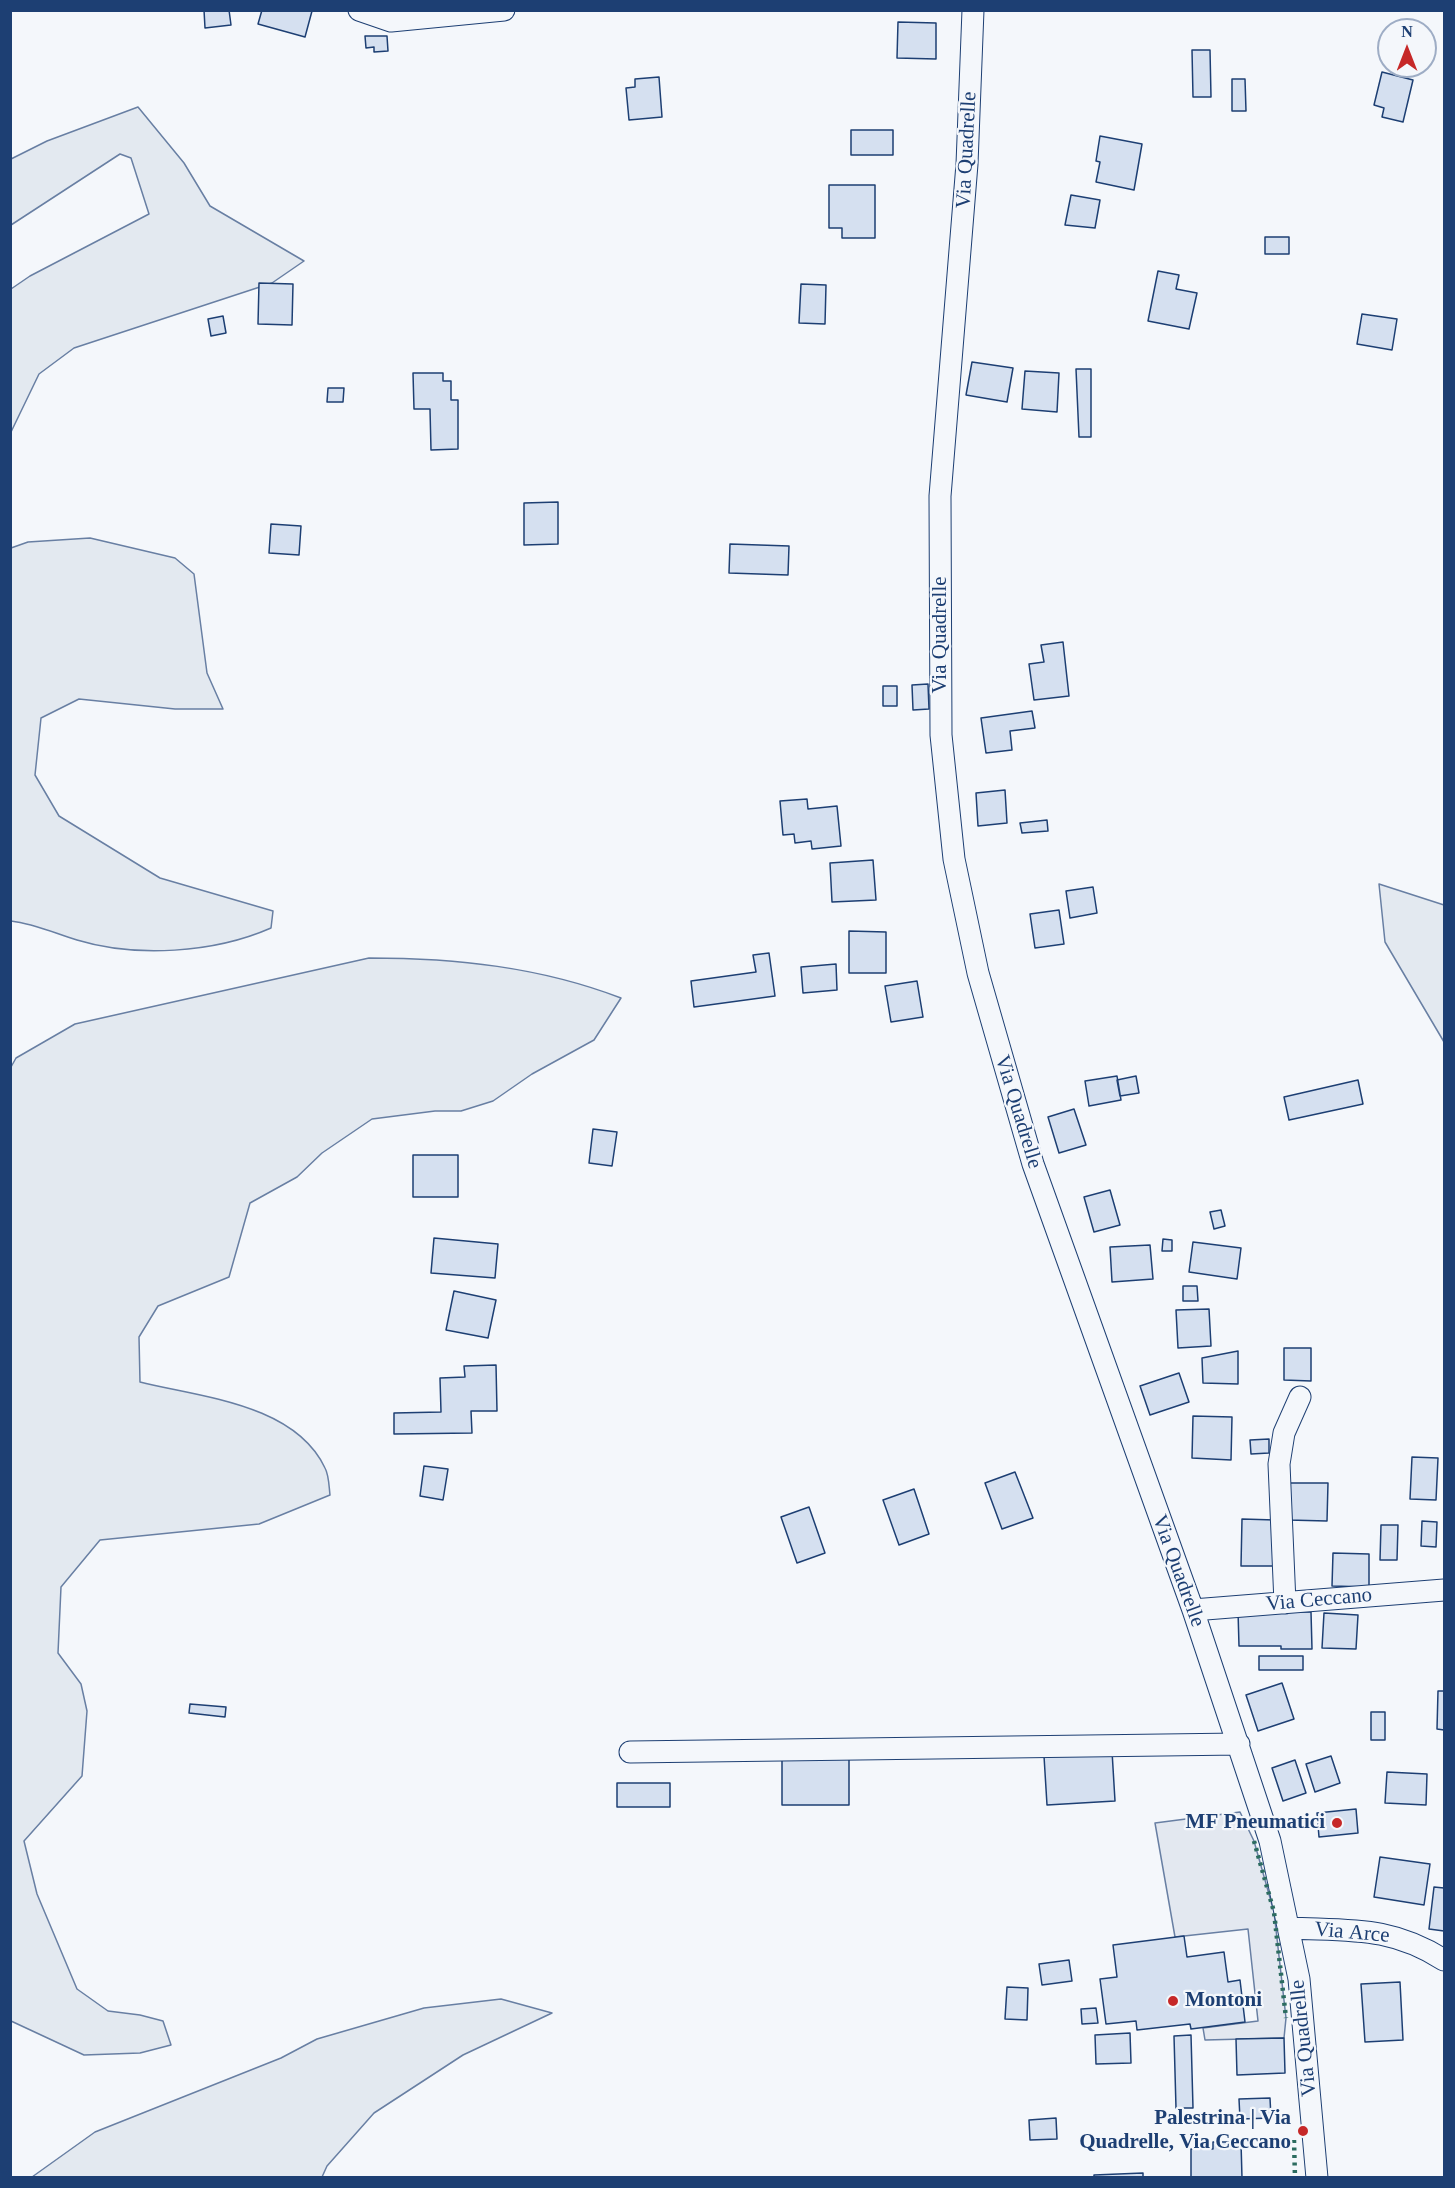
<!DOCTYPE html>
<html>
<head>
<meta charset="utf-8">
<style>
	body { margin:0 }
	#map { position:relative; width:1455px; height:2188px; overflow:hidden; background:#f4f7fb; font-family:Georgia,serif }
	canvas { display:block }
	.frame { position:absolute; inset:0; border:12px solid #1d3f73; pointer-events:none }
	.north { position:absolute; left:1377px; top:18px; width:60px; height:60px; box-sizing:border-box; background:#f4f7fb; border:2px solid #9eadc5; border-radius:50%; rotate:0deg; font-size:16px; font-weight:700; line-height:24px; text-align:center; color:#1d3f73 }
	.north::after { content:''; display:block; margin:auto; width:21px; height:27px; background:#c62828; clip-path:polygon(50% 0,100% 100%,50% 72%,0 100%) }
</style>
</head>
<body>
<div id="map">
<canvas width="1455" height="2188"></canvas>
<div class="frame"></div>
<div class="north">N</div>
</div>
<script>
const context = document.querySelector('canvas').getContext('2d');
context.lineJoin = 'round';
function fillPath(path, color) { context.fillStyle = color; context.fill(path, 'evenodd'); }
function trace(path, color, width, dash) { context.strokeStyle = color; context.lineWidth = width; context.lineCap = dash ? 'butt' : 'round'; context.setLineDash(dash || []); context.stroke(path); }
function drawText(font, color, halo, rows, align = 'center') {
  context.font = font + ' Georgia,serif'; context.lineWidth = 4.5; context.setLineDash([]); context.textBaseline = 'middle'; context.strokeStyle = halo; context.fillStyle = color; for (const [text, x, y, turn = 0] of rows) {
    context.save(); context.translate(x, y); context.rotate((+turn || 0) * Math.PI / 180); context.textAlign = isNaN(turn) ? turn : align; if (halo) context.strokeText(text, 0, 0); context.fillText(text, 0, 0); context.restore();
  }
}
const green = new Path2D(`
	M138 107 184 163 210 206 304 261 272 283 74 348 39 374 11 432V289L30 276 149 214 131 158 120 154 11 225V159L47 141Z
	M90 538 175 558 194 574 207 673 223 709H175L79 699 41 718 35 775 59 816 160 878 273 911 271 928C214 953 136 958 77 940 54 933 35 924 11 921V548L28 542Z
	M1379 884 1444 905V1042L1385 942Z
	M369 958C456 958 540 967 621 998L594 1040 532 1074 493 1101 461 1111H435L372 1119 322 1153 297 1177 250 1203 229 1277 158 1306 139 1337 140 1382C201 1397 295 1404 325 1468 329 1475 329 1487 330 1495L259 1524 100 1540 61 1587 58 1653 81 1684 87 1711 82 1776 24 1841 37 1894 77 1989 108 2011 140 2015 163 2021 171 2045 140 2053 84 2055 11 2021V1067L16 1058 75 1024Z
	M501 1999 552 2013 463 2055 374 2113 327 2166 322 2177H32L95 2132 281 2058 317 2039 424 2008Z`);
fillPath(green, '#e3e9f0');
trace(green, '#687fa3', 1.5);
const parking = new Path2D(`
	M1240 1812 1254 1841 1274 1912 1286 2018 1284 2038 1205 2040 1203 2028 1258 2021 1248 1929 1175 1937 1155 1823Z`);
fillPath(parking, '#e3e8f0');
trace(parking, '#687fa3', 1.5);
const building = new Path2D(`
	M204 10H229L231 25 205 28Z
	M262 10 312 11 305 37 258 24Z
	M898 22 936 23V59L897 58Z
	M365 36H387L388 51 374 52V47L366 48Z
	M1192 50H1210L1211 97H1193Z
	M1382 72 1413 80 1403 122 1382 117 1384 108 1374 105Z
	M659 77 662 117 629 120 626 88 635 87V79Z
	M1232 79H1245L1246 111H1232Z
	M851 130H893V155H851Z
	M1100 136 1142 144 1134 190 1096 182 1100 162 1096 161Z
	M829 185H875V238H842V228H829Z
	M1071 195 1100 200 1095 228 1065 225Z
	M1265 237H1289V254H1265Z
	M1158 271 1179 275 1176 289 1197 293 1189 329 1148 321Z
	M259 283 293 284 292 325 258 324Z
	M801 284 826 285 825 324 799 323Z
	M1362 314 1397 319 1392 350 1357 344Z
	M223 316 226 333 211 336 208 319Z
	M972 362 1013 368 1007 402 966 395Z
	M1076 369H1091V437H1079Z
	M1025 371 1059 373 1057 412 1022 409Z
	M413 373H443V381H451V400H458V449L431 450 430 409H414Z
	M328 388H344L343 402H327Z
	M558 502V544L524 545V503Z
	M271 524 301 526 299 555 269 553Z
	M730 544 789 546 788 575 729 573Z
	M1063 642 1069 696 1034 700 1029 664 1044 662 1041 645Z
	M928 684 929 709 913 710 912 685Z
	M883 686H897V706H883Z
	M1032 711 1035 728 1010 731 1012 750 986 753 981 718Z
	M1005 790 1007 823 978 826 976 793Z
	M807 799 808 809 837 806 841 846 812 849 811 841 795 843 794 834 783 835 780 801Z
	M1047 820 1048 831 1022 833 1020 823Z
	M873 860 876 900 832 902 830 863Z
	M1093 887 1097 913 1070 918 1066 891Z
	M1059 910 1064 944 1035 948 1030 914Z
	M849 931 886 932V973H849Z
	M769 953 775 996 694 1007 691 981 756 972 753 955Z
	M836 964 837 990 803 993 801 967Z
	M917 981 923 1017 891 1022 885 986Z
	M1117 1076 1121 1100 1089 1106 1085 1081Z
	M1136 1076 1139 1093 1120 1096 1117 1080Z
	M1358 1080 1363 1104 1289 1120 1284 1097Z
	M1074 1109 1086 1145 1059 1153 1048 1117Z
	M593 1129 617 1132 612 1166 589 1163Z
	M413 1155H458V1197H413Z
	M1110 1190 1120 1225 1094 1232 1084 1197Z
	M1221 1210 1225 1226 1214 1229 1210 1212Z
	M434 1238 498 1244 495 1278 431 1273Z
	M1163 1239 1172 1240V1251H1162Z
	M1193 1242 1241 1248 1237 1279 1189 1272Z
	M1150 1245 1153 1279 1112 1282 1110 1247Z
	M1183 1286H1197L1198 1301H1183Z
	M454 1291 496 1300 488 1338 446 1330Z
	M1209 1309 1211 1346 1178 1348 1176 1310Z
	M1284 1348H1311V1381L1284 1380Z
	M1238 1351V1384L1203 1383 1202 1358Z
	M496 1365 497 1411H471L472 1433 394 1434V1413L441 1412 440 1378 465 1377 464 1366Z
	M1179 1373 1189 1402 1150 1415 1140 1386Z
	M1193 1416 1232 1417 1231 1460 1192 1458Z
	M1269 1439V1453L1251 1454 1250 1440Z
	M1412 1457 1438 1458 1436 1500 1410 1499Z
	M424 1466 448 1469 443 1500 420 1496Z
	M1015 1472 1033 1518 1002 1529 985 1483Z
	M1289 1483H1328L1327 1521 1288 1520Z
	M914 1489 929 1534 899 1545 883 1500Z
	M809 1507 825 1553 797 1563 781 1517Z
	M1242 1519 1275 1520V1566H1241Z
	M1422 1521 1437 1522 1436 1547 1421 1546Z
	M1381 1525H1398L1397 1560H1380Z
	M1333 1553 1369 1554V1587L1332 1586Z
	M1238 1611 1311 1612 1312 1649H1281V1646H1239Z
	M1324 1613 1358 1615 1356 1649 1322 1648Z
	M1259 1656H1303V1670H1259Z
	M1282 1683 1294 1719 1258 1731 1246 1695Z
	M1438 1691H1444V1730L1437 1729Z
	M190 1704 226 1707 225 1717 189 1713Z
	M1371 1712H1385V1740H1371Z
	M1112 1751 1115 1801 1047 1805 1044 1756Z
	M1331 1756 1340 1783 1315 1792 1306 1764Z
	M782 1758H849V1805H782Z
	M1295 1760 1306 1793 1283 1801 1272 1768Z
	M1387 1772 1427 1774 1426 1805 1385 1803Z
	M617 1783H670V1807H617Z
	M1356 1809 1358 1833 1319 1837 1317 1813Z
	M1380 1857 1430 1864 1424 1905 1374 1897Z
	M1444 1881V1931L1429 1929 1434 1887 1444 1888Z
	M1184 1936 1187 1957 1224 1952 1228 1982 1240 1980 1245 2022 1191 2029 1190 2024 1137 2030 1136 2021 1106 2024 1100 1979 1117 1977 1113 1945Z
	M1069 1960 1072 1981 1042 1985 1039 1964Z
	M1400 1982 1403 2040 1365 2042 1361 1984Z
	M1007 1987 1028 1988 1027 2020 1005 2019Z
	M1096 2008 1098 2023 1082 2024 1081 2009Z
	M1130 2033 1131 2063 1096 2064 1095 2035Z
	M1191 2035 1193 2108H1176L1174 2036Z
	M1284 2038 1285 2073 1237 2075 1236 2039Z
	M1270 2098 1271 2118 1240 2119 1239 2099Z
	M1056 2118 1057 2139 1030 2140 1029 2120Z
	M1213 2142H1241L1242 2178H1191V2149H1213Z
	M1143 2173V2178H1094V2175Z`);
fillPath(building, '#d5e0f0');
trace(building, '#1d3f73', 1.5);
const minor = new Path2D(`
	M359 10 391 21 504 10
	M973 10 967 164 940 496 941 735 954 859 978 973 1033 1164 1193 1610 1270 1841 1299 1979 1317 2178
	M1285 1603 1279 1464 1284 1433 1300 1397
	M1193 1610 1444 1590
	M630 1752 1239 1744
	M1290 1928C1351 1931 1390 1926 1444 1960`);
trace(minor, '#1d3f73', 23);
trace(minor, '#f4f7fb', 21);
trace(new Path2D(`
	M1254 1841 1274 1912 1286 2018
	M1294 2140 1295 2178`), '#2c6c60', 4.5, [3, 4.5]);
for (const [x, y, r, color] of [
	[1337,1823,6,"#c62828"],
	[1173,2001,6,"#c62828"],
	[1303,2131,6,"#c62828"]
]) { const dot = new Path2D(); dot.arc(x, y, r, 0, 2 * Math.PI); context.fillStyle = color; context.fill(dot); trace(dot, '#f4f7fb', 2); }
drawText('21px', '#1d3f73', '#f4f7fb', [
	["Via Quadrelle",967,150,-87],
	["Via Quadrelle",940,635,-90],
	["Via Quadrelle",1018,1112,73],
	["Via Quadrelle",1178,1571,70],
	["Via Ceccano",1319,1600,-5],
	["Via Arce",1352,1933,5],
	["Via Quadrelle",1304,2038,-96]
]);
drawText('bold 21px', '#1d3f73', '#f4f7fb', [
	["MF Pneumatici",1325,1823],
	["Montoni",1185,2001,"left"],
	["Palestrina | Via",1291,2119],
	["Quadrelle, Via Ceccano",1291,2143]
], 'right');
</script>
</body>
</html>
